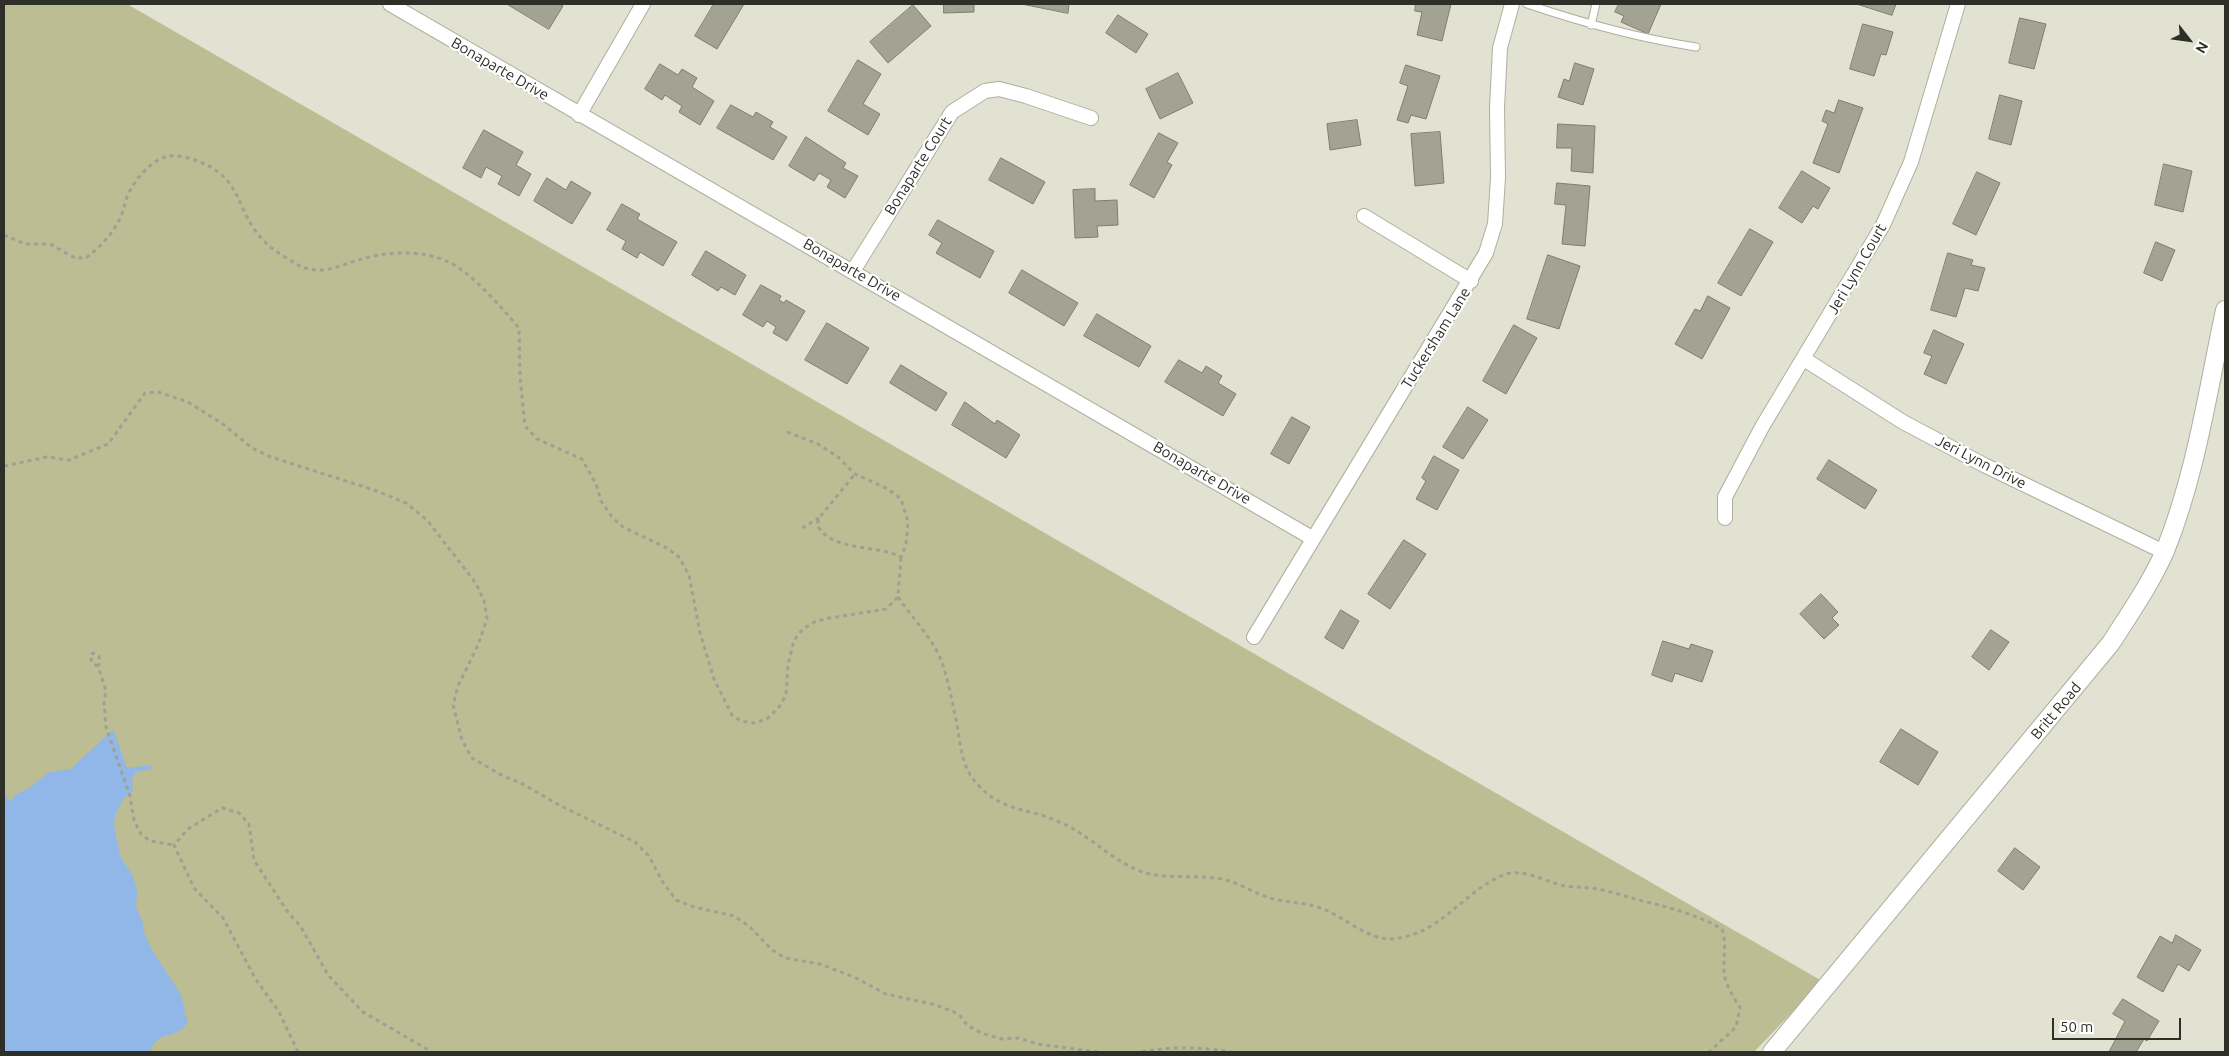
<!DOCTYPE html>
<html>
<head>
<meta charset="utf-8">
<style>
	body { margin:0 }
	#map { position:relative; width:2229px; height:1056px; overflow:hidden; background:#e1e2d1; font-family:Ubuntu,sans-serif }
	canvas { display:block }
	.frame { position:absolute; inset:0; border:5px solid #2f2f29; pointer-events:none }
	.north { position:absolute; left:2164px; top:15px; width:50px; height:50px; -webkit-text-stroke:4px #fff; paint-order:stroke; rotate:120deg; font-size:14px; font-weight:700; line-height:20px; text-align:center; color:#2f2f29 }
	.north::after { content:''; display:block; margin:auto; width:18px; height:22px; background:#2f2f29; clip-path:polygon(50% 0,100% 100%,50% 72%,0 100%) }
	.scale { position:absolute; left:2052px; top:1018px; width:129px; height:22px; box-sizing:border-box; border:2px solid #2f2f29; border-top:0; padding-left:6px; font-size:15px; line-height:18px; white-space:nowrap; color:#2f2f29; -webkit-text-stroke:4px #fff; paint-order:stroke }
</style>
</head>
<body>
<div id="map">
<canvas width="2229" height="1056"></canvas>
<div class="frame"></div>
<div class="north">N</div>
<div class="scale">50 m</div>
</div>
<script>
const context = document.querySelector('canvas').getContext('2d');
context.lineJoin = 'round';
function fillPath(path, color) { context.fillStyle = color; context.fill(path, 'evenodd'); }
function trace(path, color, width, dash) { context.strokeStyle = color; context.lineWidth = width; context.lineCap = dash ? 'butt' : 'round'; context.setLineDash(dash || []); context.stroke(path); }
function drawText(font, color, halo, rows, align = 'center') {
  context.font = font + ' Ubuntu,sans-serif'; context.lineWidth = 4.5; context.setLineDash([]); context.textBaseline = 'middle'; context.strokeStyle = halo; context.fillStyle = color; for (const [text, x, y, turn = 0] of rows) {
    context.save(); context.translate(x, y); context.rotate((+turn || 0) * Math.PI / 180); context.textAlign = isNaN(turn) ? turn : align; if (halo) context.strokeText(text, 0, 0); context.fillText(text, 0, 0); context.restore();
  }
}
fillPath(new Path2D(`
	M4 4H127L1822 981 1754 1052H4Z`), '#bcbd92');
fillPath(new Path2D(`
	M114 731 127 768 151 765V769L136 772 132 779 133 791 124 798 115 815 114 824 120 856 133 876 137 890 136 908 142 920 145 935 153 952 180 993 185 1008 184 1014 188 1019C182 1042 157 1027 150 1052H4V793L11 802 15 795 29 788 49 772 71 769 110 732Z`), '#91b6e8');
const building = new Path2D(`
	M507 4H559L563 6 549 29Z
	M714 4H744L717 49 695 36Z
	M944 4H974V12L944 13Z
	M1022 4H1069L1068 13Z
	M1416 4H1451L1442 41 1417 35 1422 12 1415 11Z
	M1619 4H1661L1648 34 1621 22 1624 16 1615 12Z
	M1857 4H1896L1892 15Z
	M913 5 931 26 888 63 870 42Z
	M1118 15 1148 34 1136 53 1106 33Z
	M2020 18 2046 24 2034 69 2009 63Z
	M1863 24 1893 32 1886 55 1881 54 1874 76 1850 69Z
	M858 60 881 74 863 104 880 114 868 135 828 111Z
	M1575 63 1594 69 1583 105 1558 97 1564 79 1569 81Z
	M660 64 678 75 682 69 697 78 692 87 714 101 700 125 679 112 682 106 665 95 662 100 645 89Z
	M1406 65 1440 76 1426 119 1411 115 1408 123 1397 120 1408 86 1400 83Z
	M1178 73 1193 103 1160 119 1146 89Z
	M2000 95 2022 101 2011 145 1989 139Z
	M1839 100 1863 108 1839 173 1813 163 1828 124 1822 121 1826 110 1834 113Z
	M731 105 753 117 756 112 773 122 770 127 787 137 773 160 717 128Z
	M1357 120 1361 145 1330 150 1327 124Z
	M1558 124 1595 126 1593 173 1571 171 1572 148H1557Z
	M484 130 523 152 516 165 531 174 519 196 498 184 502 176 486 167 481 178 463 168Z
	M1440 132 1444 183 1415 186 1411 134Z
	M1159 133 1178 143 1167 162 1172 165 1154 198 1130 185Z
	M806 137 846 163 843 168 858 176 845 198 827 187 831 180 819 173 814 181 789 166Z
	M1001 158 1045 182 1033 204 989 180Z
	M2164 164 2192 171 2183 212 2155 205Z
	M1802 171 1830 188 1818 209 1813 206 1802 223 1779 208Z
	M1977 172 2000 183 1976 235 1953 224Z
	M547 178 566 190 571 181 591 193 572 224 534 201Z
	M1557 183 1590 186 1585 246 1562 244 1566 205 1555 204Z
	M1095 189V201L1117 200 1118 225 1097 226 1098 237 1075 238 1073 190Z
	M622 204 640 214 637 219 677 242 663 266 640 252 637 258 622 249 626 241 607 230Z
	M938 220 994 251 980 278 936 253 942 243 929 235Z
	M1750 229 1773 242 1741 296 1718 283Z
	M2156 242 2175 250 2162 281 2144 273Z
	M706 251 746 275 735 295 721 287 718 291 692 275Z
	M1948 253 1973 260 1971 265 1985 268 1978 291 1965 288 1956 317 1931 310Z
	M1548 255 1580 266 1559 329 1527 319Z
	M1022 270 1078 303 1064 326 1009 293Z
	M761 285 781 296 779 300 784 303 786 300 805 311 787 341 773 333 776 327 767 321 763 327 743 315Z
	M1708 296 1730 308 1702 359 1675 344 1695 309 1700 311Z
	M1097 314 1151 346 1139 367 1084 336Z
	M827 323 869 348 847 384 805 360Z
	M1514 325 1537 338 1506 394 1483 381Z
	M1934 330 1964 344 1946 384 1924 374 1932 356 1924 353Z
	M1179 360 1202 373 1206 366 1222 376 1218 383 1236 394 1223 416 1165 382Z
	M901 365 947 393 936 411 890 383Z
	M965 402 995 424 997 420 1020 435 1006 458 952 425Z
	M1468 407 1488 420 1463 459 1443 447Z
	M1292 417 1310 427 1289 464 1271 454Z
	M1434 456 1459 470 1437 510 1416 499 1426 481 1422 478Z
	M1829 460 1877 490 1865 509 1817 479Z
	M1404 540 1426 554 1390 609 1368 594Z
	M1821 594 1838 612 1832 618 1839 625 1824 639 1800 614Z
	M1341 610 1359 621 1343 649 1325 638Z
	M1991 630 2009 642 1989 670 1972 657Z
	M1663 641 1689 649 1691 644 1713 651 1702 682 1675 673 1672 682 1652 675Z
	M1901 729 1938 752 1918 785 1880 762Z
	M2015 848 2040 867 2023 890 1998 871Z
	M2176 935 2201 950 2189 971 2178 964 2163 992 2137 977 2160 936 2172 943Z
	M2123 999 2159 1021 2147 1041 2144 1039 2136 1052H2109L2125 1021 2113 1014Z`);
fillPath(building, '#a3a394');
trace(building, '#7d7e6f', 1);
const service = new Path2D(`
	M1527 4C1583 23 1638 38 1696 47
	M1591 25 1596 4`);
const minor = new Path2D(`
	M390 4 1312 538
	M579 115 643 4
	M1364 216 1471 281
	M853 271 952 112 985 91 999 89 1026 96 1091 118
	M1804 359 1903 422 1984 465 2164 552
	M1725 518V497L1762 427 1883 225 1911 162 1958 4
	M1254 637 1486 253 1495 224 1498 178 1497 108 1500 48 1512 4`);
const tertiary = new Path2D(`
	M1772 1052 2111 643C2130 613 2151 583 2165 551 2196 474 2208 390 2225 310`);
trace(service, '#afafa0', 9);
trace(minor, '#afafa0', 16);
trace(tertiary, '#afafa0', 20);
trace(new Path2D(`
	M4 235 25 244H50L75 258H86C99 248 110 237 118 222 123 214 124 206 127 197 133 182 149 162 165 157 175 154 186 157 195 160 245 178 233 208 263 240 273 251 288 259 300 266 319 275 337 267 355 261 382 252 417 249 444 260 469 269 502 308 519 328L520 377 525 426 537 439 582 459 596 484 601 501 612 517 623 527 667 548 679 557 689 575 700 633 714 679 732 715 741 721 754 723 767 719 779 707 786 695 788 665 794 640 803 629 816 621 830 618 886 609 898 597 901 557
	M787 432 818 444 838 457 855 474 888 489 901 499 908 522 906 545 901 557C875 544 832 552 817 525L819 518 855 474
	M4 466 47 457 69 460 108 444 145 393 158 392 188 402 223 424 252 448 271 457 374 490 406 503 427 520 475 582 484 600 487 619 478 645 458 686 453 705 462 740 472 758 503 776 521 783 559 805 635 842 649 856 662 881 676 900 694 907 734 916 749 926 772 950 785 958 820 964 854 977 886 994 936 1005 959 1014 967 1025 981 1033 1002 1039 1019 1038 1037 1044 1098 1052
	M802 528 819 518
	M898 597C912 618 931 636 941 660 948 679 952 700 956 720 961 744 960 767 979 786 1003 812 1029 808 1057 821 1088 833 1109 859 1140 871 1167 881 1198 873 1226 880 1244 885 1260 897 1278 900 1294 903 1308 903 1323 909 1346 918 1368 940 1392 939 1440 935 1461 894 1501 876 1521 866 1545 882 1565 886 1574 887 1582 887 1591 888 1606 890 1621 895 1635 899 1666 907 1694 913 1722 929 1727 943 1723 957 1724 972 1725 985 1734 997 1740 1008L1736 1027 1709 1052
	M98 666 93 664 90 657 93 653 99 656 100 663 98 666 106 691 104 703 106 727 130 796 134 820 141 834 150 841 174 845
	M298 1052 279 1012 255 978 223 918 194 888 174 845 188 829 222 808 239 813 249 824 254 860 287 911 301 927 328 975 363 1012 432 1052
	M1142 1052C1172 1046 1201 1047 1231 1052`), '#9fa093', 3, [4, 4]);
trace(service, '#fff', 7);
trace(minor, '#fff', 14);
trace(tertiary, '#fff', 18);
drawText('15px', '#2f2f29', '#fff', [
	["Bonaparte Drive",500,69,30],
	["Bonaparte Court",918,166,-58],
	["Jeri Lynn Court",1857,269,-60],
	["Bonaparte Drive",852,270,30],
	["Tuckersham Lane",1436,338,-58],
	["Jeri Lynn Drive",1981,462,27],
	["Bonaparte Drive",1202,473,30],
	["Britt Road",2056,711,-50]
]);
</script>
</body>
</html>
